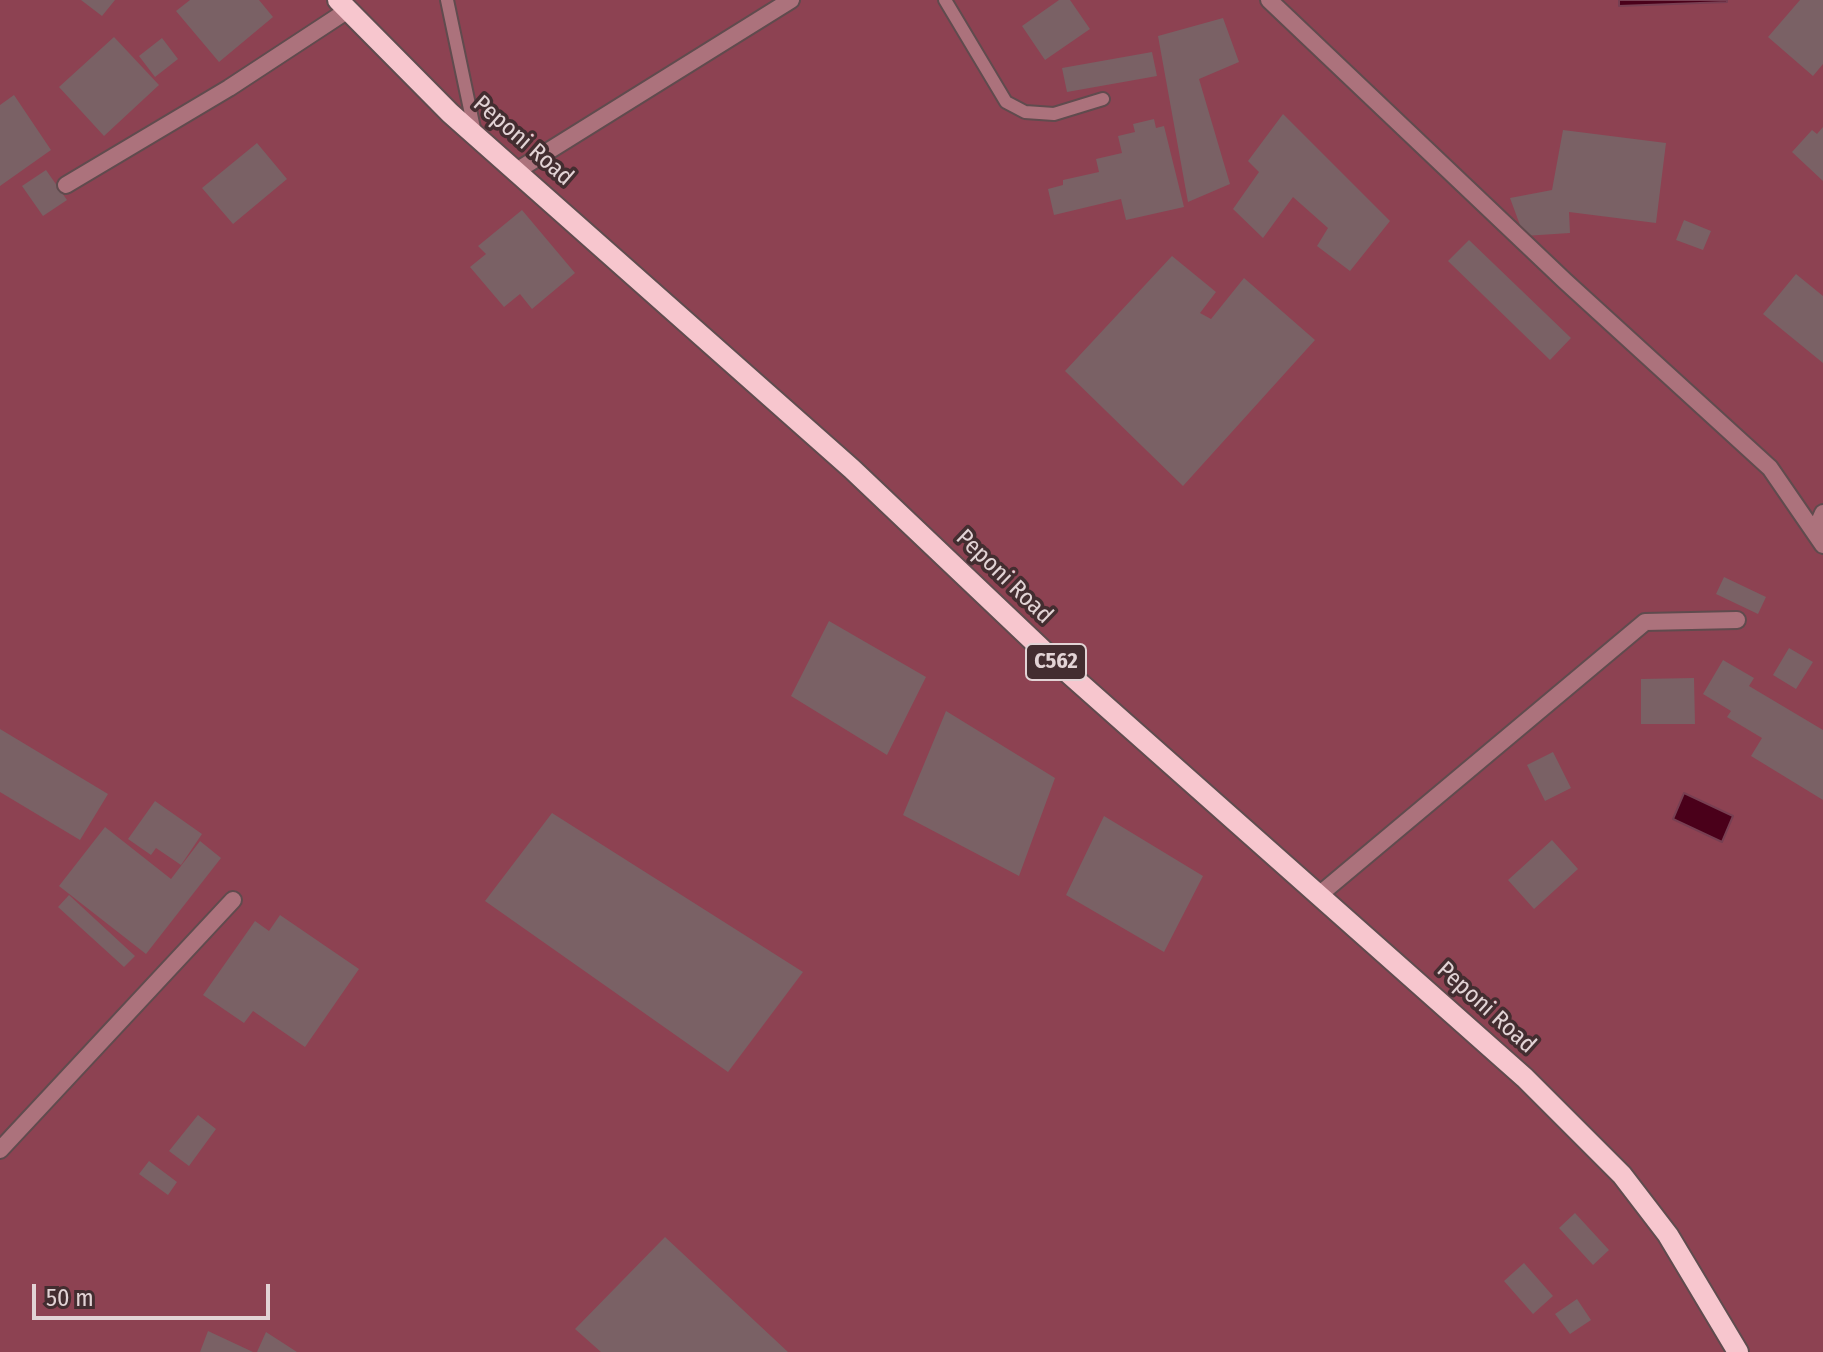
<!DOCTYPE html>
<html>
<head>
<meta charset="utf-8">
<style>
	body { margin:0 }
	#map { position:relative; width:1823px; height:1352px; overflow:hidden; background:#432d30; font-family:"Fira Sans Condensed",sans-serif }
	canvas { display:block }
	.scale { position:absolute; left:32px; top:1284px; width:238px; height:36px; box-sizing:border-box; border:4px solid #e2d3d5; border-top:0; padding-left:10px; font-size:24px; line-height:28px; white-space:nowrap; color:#e2d3d5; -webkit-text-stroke:6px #432d30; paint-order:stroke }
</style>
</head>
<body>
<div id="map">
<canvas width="1823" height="1352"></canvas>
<div class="scale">50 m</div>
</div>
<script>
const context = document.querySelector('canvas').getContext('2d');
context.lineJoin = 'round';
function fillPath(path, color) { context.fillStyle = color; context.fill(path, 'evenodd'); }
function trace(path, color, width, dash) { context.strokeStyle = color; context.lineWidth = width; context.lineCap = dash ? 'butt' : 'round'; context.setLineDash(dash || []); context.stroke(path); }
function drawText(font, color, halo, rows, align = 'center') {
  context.font = font + ' "Fira Sans Condensed",sans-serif'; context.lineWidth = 7; context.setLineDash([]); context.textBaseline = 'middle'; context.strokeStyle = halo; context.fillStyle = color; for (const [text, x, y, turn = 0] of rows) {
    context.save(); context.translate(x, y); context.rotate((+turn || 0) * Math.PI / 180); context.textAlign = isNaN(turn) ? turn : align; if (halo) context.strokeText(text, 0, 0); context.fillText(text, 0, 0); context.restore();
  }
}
fillPath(new Path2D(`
	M0 0H1823V1352H0Z`), '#8d4252');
const water = new Path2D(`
	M1619 0H1727V2L1619 6Z
	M1684 793 1733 816 1722 842 1673 819Z`);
fillPath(water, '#4a001a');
trace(water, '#783f52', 2);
fillPath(new Path2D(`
	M81 0H115L102 16Z
	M190 0H259L273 17 219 62 176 11Z
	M1059 0H1070L1090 29 1045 60 1022 26Z
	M1800 0H1823V64L1813 76 1768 37Z
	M1223 18 1239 62 1199 79 1230 184 1188 202 1158 36Z
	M114 37 159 85 104 136 59 87Z
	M162 38 178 59 155 77 139 56Z
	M1152 52 1157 76 1067 92 1062 68Z
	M14 95 51 150 0 186V105Z
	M1283 114 1390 221 1350 271 1317 246 1328 228 1293 197 1263 238 1233 209 1259 172 1248 161Z
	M1154 119 1156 128 1164 126 1184 207 1126 220 1121 199 1054 215 1048 189 1063 185V180L1099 172 1096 159 1122 153 1118 136 1135 132 1133 124Z
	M1823 127V181L1792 152 1812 130 1817 134Z
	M1563 130 1666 143 1656 223 1569 212 1570 233 1524 236 1510 198 1552 190Z
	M257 143 287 179 233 224 202 188Z
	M46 170 67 200 43 216 22 186Z
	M522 210 575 273 532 309 520 294 504 307 470 267 486 254 478 246Z
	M1684 220 1711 231 1703 250 1676 240Z
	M1469 240 1571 338 1550 360 1448 261Z
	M1172 256 1216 292 1200 313 1211 319 1244 278 1315 340 1183 486 1065 371Z
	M1796 274 1823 296V363L1763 314Z
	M1724 577 1766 597 1758 614 1716 594Z
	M829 621 926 677 887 755 791 696Z
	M1789 648 1813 662 1796 689 1773 675Z
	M1723 660 1754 678 1749 686 1823 730V800L1751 756 1762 738 1727 717 1731 711 1703 694Z
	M1694 678 1695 724H1641V679Z
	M946 711 1055 778 1019 876 903 815Z
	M0 729 108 794 80 840 0 792Z
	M1553 752 1571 788 1545 801 1527 765Z
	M155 801 202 834 181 865 156 848 151 855 128 839Z
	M552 813 803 972 728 1072 485 901Z
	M1104 816 1203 876 1164 952 1066 895Z
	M105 827 171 879 200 841 221 858 146 954 59 886Z
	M1552 840 1578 869 1534 909 1508 880Z
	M69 895 135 956 124 967 58 907Z
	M280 915 359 969 305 1047 253 1011 244 1023 203 995 255 921 269 931Z
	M198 1115 216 1129 189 1166 169 1151Z
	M149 1161 177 1182 168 1195 139 1174Z
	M1575 1213 1609 1250 1593 1265 1559 1228Z
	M665 1237 788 1352H601L575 1329Z
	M1524 1263 1553 1296 1533 1314 1504 1281Z
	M1577 1299 1591 1320 1570 1334 1555 1314Z
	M208 1331 253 1352H200Z
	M266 1332 297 1352H257Z`), '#7a6165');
const lane = new Path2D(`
	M447 0 475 133
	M945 0 1006 102 1025 112 1054 114 1103 99`);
const street = new Path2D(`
	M1269 0 1565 281 1770 468 1823 545
	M518 170 791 0
	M66 185 229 88 348 10
	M1815 531 1823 513
	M1319 895 1645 622 1737 620
	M0 1150 233 900`);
const primary = new Path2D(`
	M338 0 450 113 852 469 1048 655 1525 1078 1622 1175 1668 1235 1738 1352`);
trace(lane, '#604b4e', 16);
trace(street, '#604b4e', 20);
trace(primary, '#604b4e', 24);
trace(lane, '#ac727c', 12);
trace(street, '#ac727c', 16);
trace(primary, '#f7c6ce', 20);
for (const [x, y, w] of [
	[1056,662,60]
]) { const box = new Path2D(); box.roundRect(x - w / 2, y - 18, w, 36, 6); context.fillStyle = '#432d30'; context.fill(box); trace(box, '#e2d3d5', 2); }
drawText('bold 22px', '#e2d3d5', null, [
	["C562",1056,662]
]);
drawText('24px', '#e2d3d5', '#432d30', [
	["Peponi Road",523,141,41],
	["Peponi Road",1004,577,44],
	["Peponi Road",1486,1008,42]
]);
</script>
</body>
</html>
